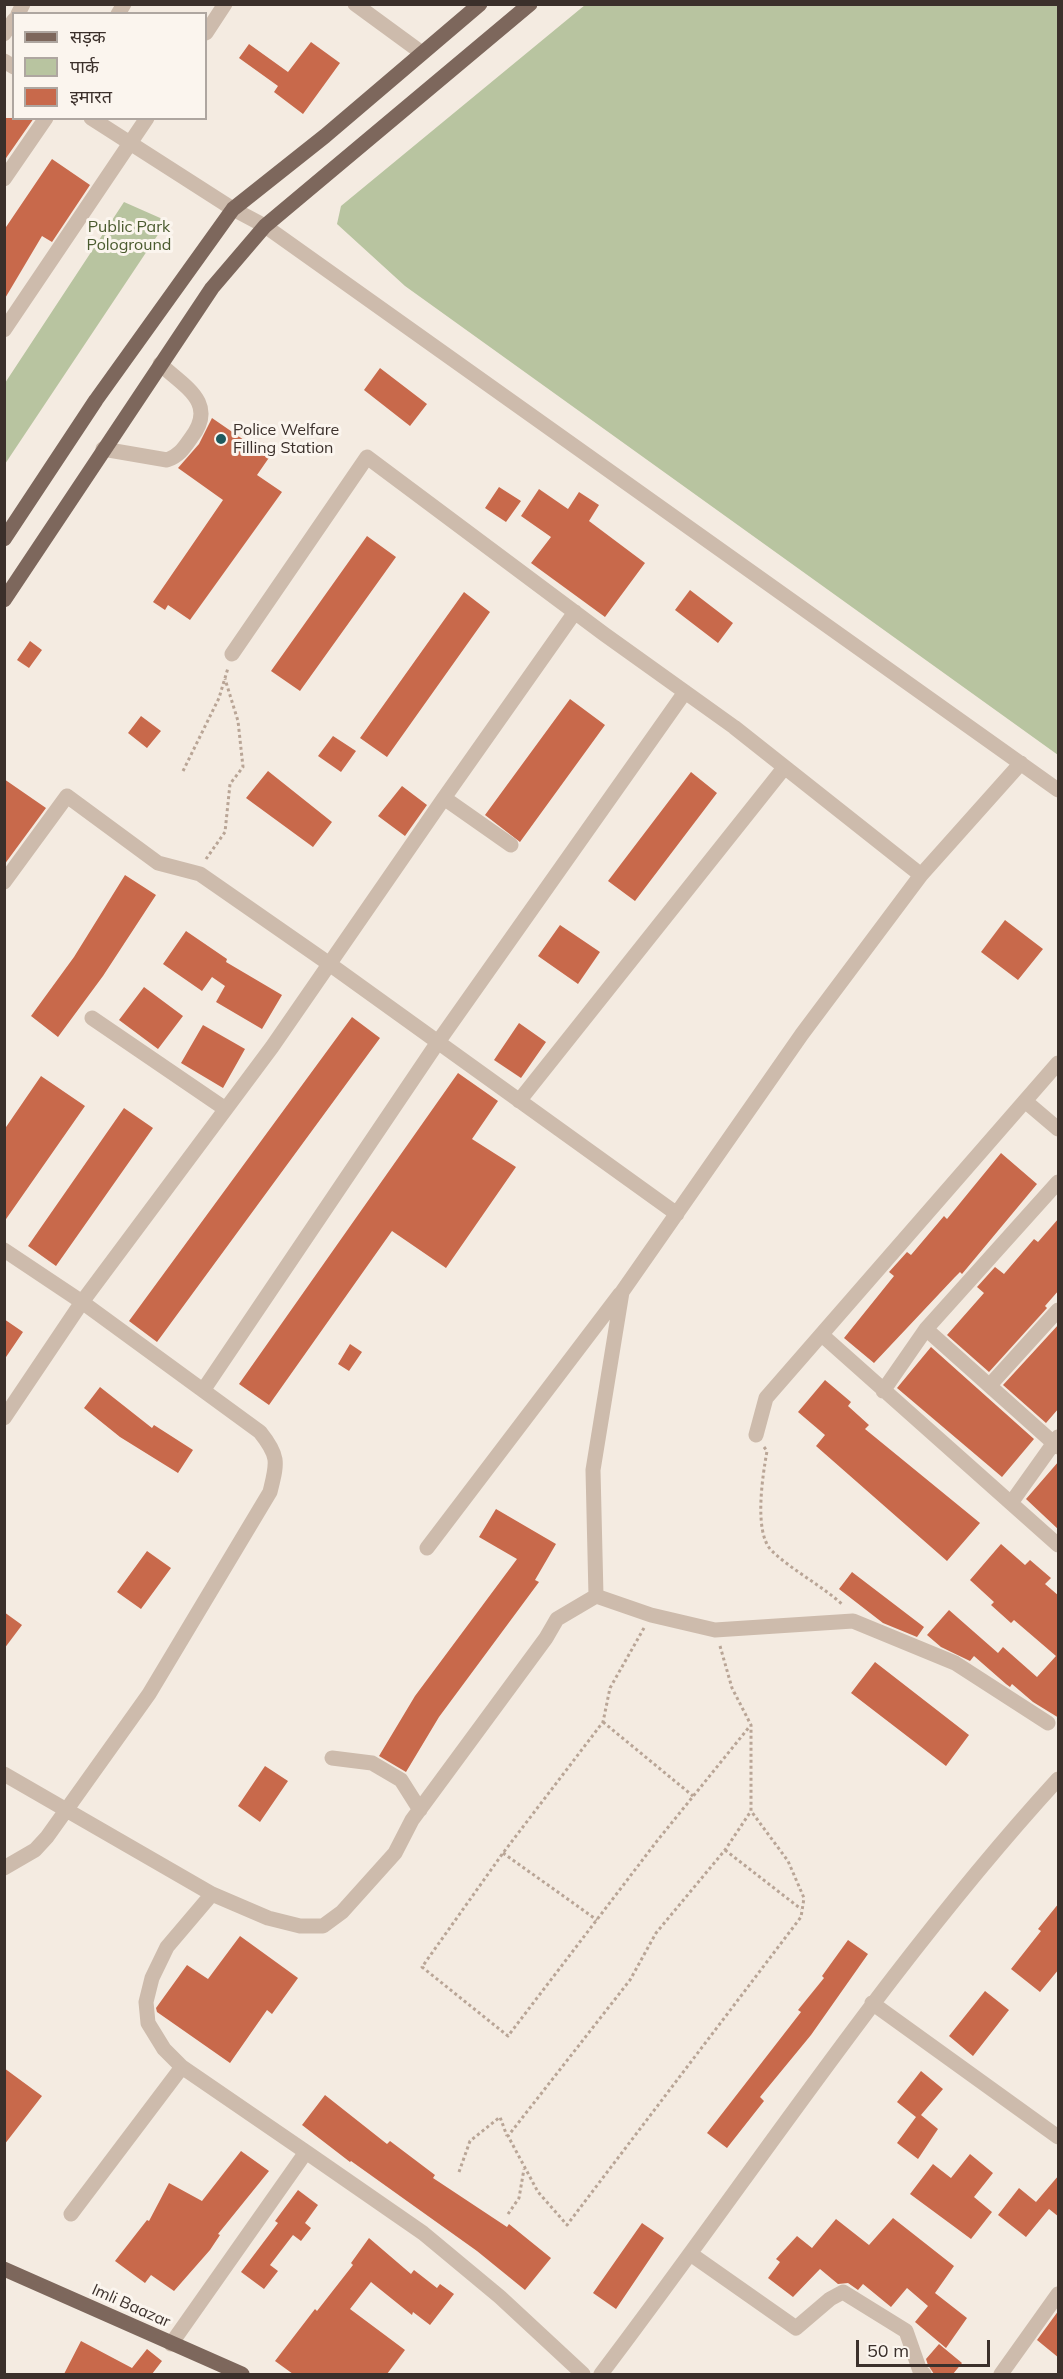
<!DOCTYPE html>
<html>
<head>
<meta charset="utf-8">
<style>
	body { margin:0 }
	#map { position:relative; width:1063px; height:2379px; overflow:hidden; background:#f4ebe1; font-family:Mulish,"Noto Sans Devanagari",sans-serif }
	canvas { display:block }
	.frame { position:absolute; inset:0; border:6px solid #3b302b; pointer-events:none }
	.legend { position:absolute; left:12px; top:12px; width:195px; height:108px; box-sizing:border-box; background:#fbf5ee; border:2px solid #aea6a0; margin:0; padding:8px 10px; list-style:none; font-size:18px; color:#3b302b }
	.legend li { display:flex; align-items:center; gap:12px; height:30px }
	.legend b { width:30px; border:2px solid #aea6a0 }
	.scale { position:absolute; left:856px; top:2340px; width:134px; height:27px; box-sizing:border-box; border:3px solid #3b302b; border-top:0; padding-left:8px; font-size:18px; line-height:21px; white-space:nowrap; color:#3b302b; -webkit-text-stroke:4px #fbf5ee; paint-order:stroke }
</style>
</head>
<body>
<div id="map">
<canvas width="1063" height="2379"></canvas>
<div class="frame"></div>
<ul class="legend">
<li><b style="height:8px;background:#7d675c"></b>सड़क</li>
<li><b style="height:16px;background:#b8c4a0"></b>पार्क</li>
<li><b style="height:16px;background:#c8694b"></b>इमारत</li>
</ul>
<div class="scale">50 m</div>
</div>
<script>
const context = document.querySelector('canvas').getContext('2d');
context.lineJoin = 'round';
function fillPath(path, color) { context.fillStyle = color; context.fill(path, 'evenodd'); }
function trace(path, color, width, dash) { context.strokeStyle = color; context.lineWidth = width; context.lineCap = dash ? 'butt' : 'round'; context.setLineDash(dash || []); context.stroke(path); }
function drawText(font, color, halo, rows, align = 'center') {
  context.font = font + ' Mulish,sans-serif'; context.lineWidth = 6; context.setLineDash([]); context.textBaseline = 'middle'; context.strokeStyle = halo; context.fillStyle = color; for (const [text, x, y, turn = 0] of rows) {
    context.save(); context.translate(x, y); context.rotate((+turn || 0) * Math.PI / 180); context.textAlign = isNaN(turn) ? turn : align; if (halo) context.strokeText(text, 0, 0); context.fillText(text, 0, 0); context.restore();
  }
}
fillPath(new Path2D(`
	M585 5H1058V755L405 286 337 224 341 206Z
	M124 202 167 221 5 464V383Z`), '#b8c4a0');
fillPath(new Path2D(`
	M311 42 340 63 303 114 274 92 278 86 239 58 249 44 288 72Z
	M4 118H34L4 161Z
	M52 159 90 185 52 242 42 236 4 300V230Z
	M380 368 427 404 410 426 364 390Z
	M212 418 257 449 263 442 275 449 257 475 282 492 190 620 168 605 165 610 153 602 223 500 178 468 199 444Z
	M499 487 521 501 506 522 485 508Z
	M539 489 568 509 579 492 599 505 589 521 645 563 605 617 531 563 551 537 521 516Z
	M367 536 396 557 300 691 271 671Z
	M690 590 733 623 718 643 675 610Z
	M464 592 490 612 387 757 360 738Z
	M30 641 42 650 29 668 17 660Z
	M570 699 605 725 520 842 485 815Z
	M141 716 161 731 147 748 128 733Z
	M333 736 356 751 341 772 318 756Z
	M268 771 332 822 313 847 246 798Z
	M691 772 717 793 635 901 608 881Z
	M4 779 46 808 4 865Z
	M402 786 427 805 405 836 378 816Z
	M125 875 156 895 103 976 58 1037 31 1016 74 957Z
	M1005 920 1043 949 1018 980 981 952Z
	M560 925 600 952 578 984 538 956Z
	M186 931 227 959 226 962 282 995 262 1029 216 1002 225 986 212 977 202 991 163 964Z
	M144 987 183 1016 158 1049 119 1020Z
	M352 1017 380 1038 157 1342 129 1321Z
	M519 1023 546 1042 521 1078 494 1060Z
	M203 1025 245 1049 223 1088 181 1063Z
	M458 1073 498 1101 472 1139 516 1167 446 1268 392 1231 269 1405 239 1384Z
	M41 1076 85 1106 4 1222V1130Z
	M124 1108 153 1128 56 1266 28 1246Z
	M1001 1153 1037 1184 962 1274 960 1272 955 1277 874 1363 844 1338 894 1276 889 1272 907 1252 911 1255 944 1216 947 1219Z
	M1059 1218V1290L1045 1306 1047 1308 989 1372 947 1335 984 1293 977 1287 995 1267 1004 1274 1034 1239 1038 1242Z
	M4 1319 23 1332 4 1360Z
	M1059 1324V1408L1046 1423 1003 1385Z
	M350 1344 362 1352 349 1371 338 1364Z
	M931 1347 1034 1439 1002 1477 897 1388Z
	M825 1380 851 1402 848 1406 869 1425 865 1429 980 1523 947 1561 816 1446 825 1435 798 1412Z
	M100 1387 152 1428 154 1425 193 1450 178 1473 120 1437 84 1408Z
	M1059 1461V1530L1026 1499Z
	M496 1509 556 1544 535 1580 539 1582 439 1717 406 1772 379 1756 415 1696 517 1559 479 1537Z
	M1001 1544 1025 1565 1030 1560 1051 1578 1045 1584 1059 1596V1718L1033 1702 1012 1684 1010 1687 1006 1684 974 1656 970 1661 941 1647 927 1635 949 1610 998 1653 1003 1647 1037 1677 1056 1656 1014 1620 1011 1623 991 1605 994 1602 970 1580Z
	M147 1551 171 1568 141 1609 117 1592Z
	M852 1572 924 1627 917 1637 883 1623 839 1589Z
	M4 1612 22 1625 4 1649Z
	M875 1662 969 1735 946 1766 851 1693Z
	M265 1766 288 1781 260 1822 238 1806Z
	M1059 1903V1969L1040 1992 1011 1969 1041 1931 1038 1929Z
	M240 1936 298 1978 272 2014 267 2010 230 2063 157 2012 156 2008 187 1965 208 1979Z
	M848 1940 868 1954 811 2035 760 2097 764 2101 727 2148 707 2133 801 2012 798 2010 824 1978 822 1976Z
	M985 1991 1009 2010 973 2056 949 2036Z
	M4 2068 42 2096 4 2145Z
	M921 2071 943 2089 921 2115 938 2129 918 2159 897 2143 916 2117 897 2102Z
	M325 2095 387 2144 390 2141 435 2175 433 2178 507 2227 509 2224 551 2258 525 2290 477 2251 351 2161 350 2162 302 2125Z
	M241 2151 269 2171 218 2234 220 2235 210 2250 174 2291 151 2275 145 2283 115 2261 147 2220 149 2221 169 2183 202 2201Z
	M970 2154 993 2173 974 2197 992 2212 971 2239 910 2194 933 2164 951 2178Z
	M1059 2175V2217L1049 2209 1026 2237 998 2215 1019 2188 1036 2202Z
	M298 2190 318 2205 305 2223 311 2228 301 2241 293 2235 270 2265 278 2271 264 2289 241 2272 278 2223 275 2221Z
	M893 2218 954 2266 935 2293 967 2318 946 2348 915 2322 928 2306 907 2288 891 2307 863 2284 858 2290 848 2283 838 2284 820 2269 793 2297 768 2278 780 2262 776 2259 797 2236 812 2248 836 2219 869 2245Z
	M642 2223 664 2238 616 2309 593 2293Z
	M369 2238 411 2274 414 2270 437 2288 440 2284 454 2294 430 2325 413 2312 412 2315 371 2282 350 2309 405 2350 387 2374H293L275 2361 315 2309 317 2311 353 2265 351 2263Z
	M1059 2310V2358L1037 2340Z
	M81 2341 132 2368 147 2349 162 2361 152 2374H64Z
	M939 2344 962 2363 953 2374H934L928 2365 926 2359Z`), '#c8694b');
trace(new Path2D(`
	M183 771 219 698 228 668
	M206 859 225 832 230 784 243 767 238 721 225 679
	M764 1447 767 1451C763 1474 753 1533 772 1551 793 1571 821 1585 843 1605
	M644 1628 610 1688 603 1722 503 1853 422 1967 508 2036 657 1841 750 1726
	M720 1646 732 1688 751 1725V1811L788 1861 804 1898 801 1917 567 2225 538 2192 508 2136 630 1980 656 1933 725 1850 751 1811
	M603 1722 693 1796
	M725 1850 801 1909
	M503 1853 597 1920
	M459 2172 470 2141 500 2117 507 2136
	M508 2214 519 2198 524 2169`), '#b9a596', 3, [3, 3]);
trace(new Path2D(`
	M355 4 422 53
	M18 14 23 4
	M118 14 124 4
	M206 33 225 4
	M4 34 14 20
	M4 61 14 67
	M91 118 233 209 265 226 1058 790
	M4 179 46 118
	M4 330 147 118
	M103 449 167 460C179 456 184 448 191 438 218 403 185 387 160 364
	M232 654 367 457 604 634 734 727 921 875
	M444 798 575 612
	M4 882 67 796 158 863 200 874 328 963 677 1214
	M92 1018 224 1108
	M519 1101 784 768
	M1025 1101 1058 1129
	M4 1250 82 1302 260 1432C280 1457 277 1463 270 1492L149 1694 47 1837 35 1850 4 1868
	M926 1329 1058 1447
	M822 1335 1058 1545
	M990 1385 1058 1310
	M204 1389 438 1042 685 692
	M883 1391 926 1329 1058 1182
	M4 1418 82 1302 272 1047 444 798 511 845
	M756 1435 766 1398 1058 1063
	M1011 1503 1058 1437
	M427 1548 620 1294
	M596 1596 593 1470 622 1292 802 1034 921 875 1021 763
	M332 1758 372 1763 401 1780 420 1810
	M4 1774 212 1894 268 1918 300 1926H323L342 1912 395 1853 412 1820 546 1638 557 1619 596 1596 651 1615 715 1630 853 1621 955 1663 1048 1723
	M872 2003 1058 2137
	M306 2152 423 2233 500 2297 583 2374
	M71 2214 182 2067
	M692 2255 796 2328 830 2299 843 2292 906 2331 920 2371 924 2374
	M171 2344 306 2152 182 2067 164 2049 148 2023 146 2002 152 1978 167 1947 212 1894
	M601 2374C752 2175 889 1964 1058 1779
	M1001 2374 1058 2294`), '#cdbbac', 15);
trace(new Path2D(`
	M4 539 96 400 233 209 325 136 480 4
	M4 600 212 288 265 226 530 4
	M4 2269 242 2374`), '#7d675c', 15);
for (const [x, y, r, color] of [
	[221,439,6,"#1f5a5e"]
]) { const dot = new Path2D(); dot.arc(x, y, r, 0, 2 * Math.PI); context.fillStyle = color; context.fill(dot); trace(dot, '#fbf5ee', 2); }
drawText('16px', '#4a5a2e', '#fbf5ee', [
	["Public Park",129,227],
	["Pologround",129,245]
]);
drawText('16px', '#3b302b', '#fbf5ee', [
	["Police Welfare",233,430],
	["Filling Station",233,448]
], 'left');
drawText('16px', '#3b302b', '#fbf5ee', [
	["Imli Baazar",131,2306,24]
]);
</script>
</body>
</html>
